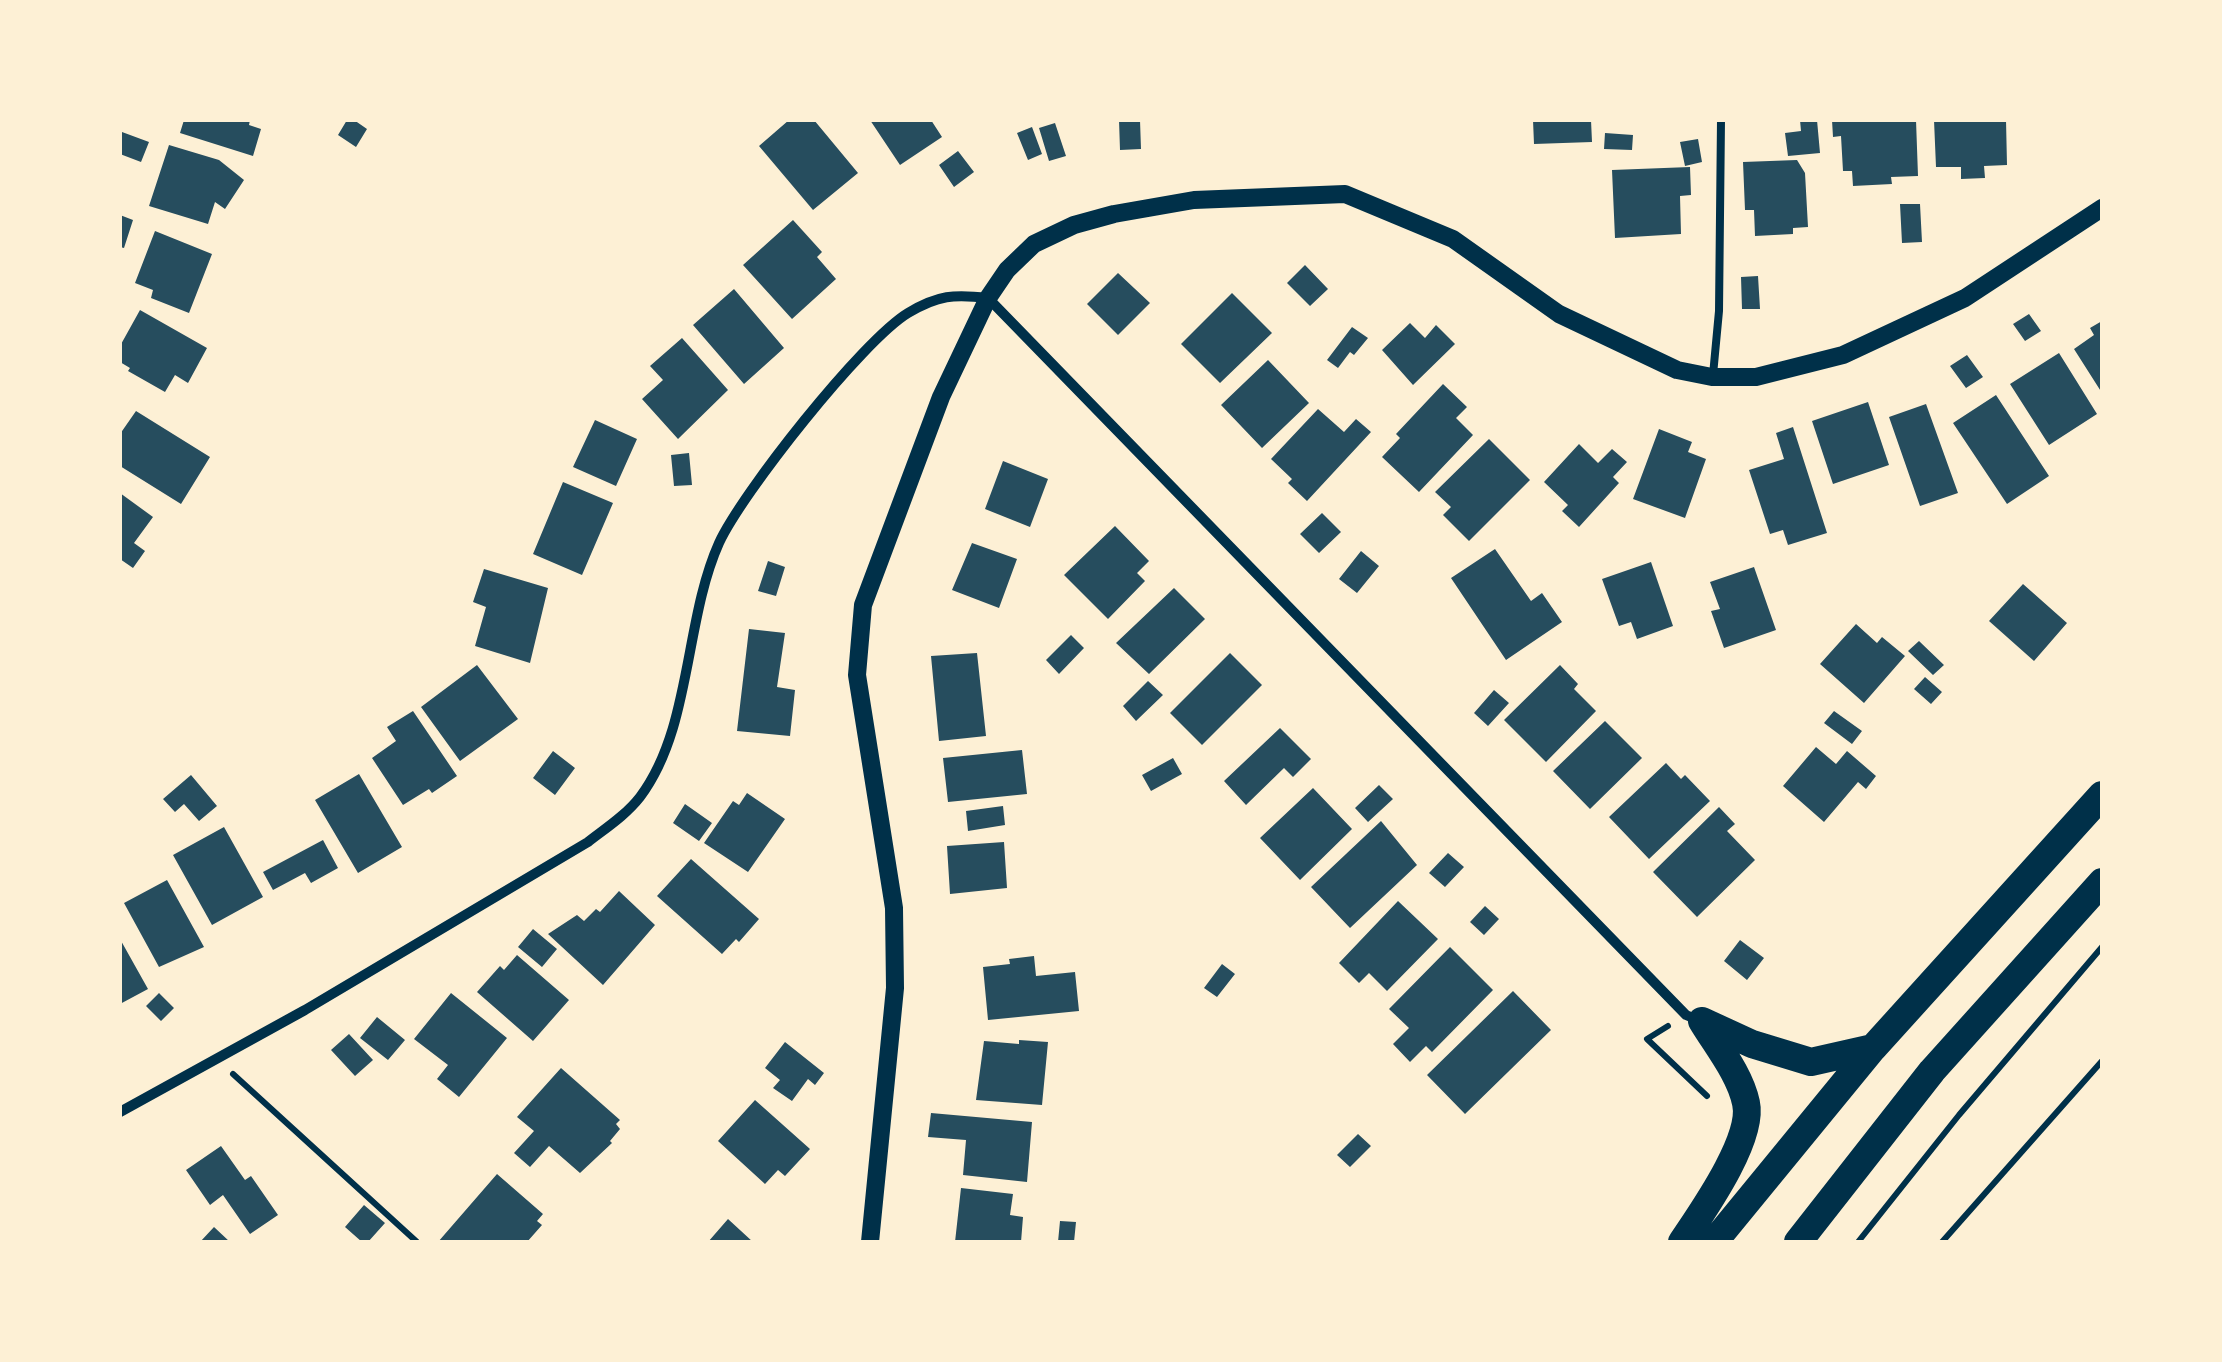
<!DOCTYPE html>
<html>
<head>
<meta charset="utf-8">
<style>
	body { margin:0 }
	#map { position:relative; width:2222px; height:1362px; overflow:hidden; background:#fdf0d5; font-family:"Public Sans",sans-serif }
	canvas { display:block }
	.frame { position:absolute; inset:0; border:122px solid #fdf0d5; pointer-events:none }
</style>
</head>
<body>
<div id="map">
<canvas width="2222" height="1362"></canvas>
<div class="frame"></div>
</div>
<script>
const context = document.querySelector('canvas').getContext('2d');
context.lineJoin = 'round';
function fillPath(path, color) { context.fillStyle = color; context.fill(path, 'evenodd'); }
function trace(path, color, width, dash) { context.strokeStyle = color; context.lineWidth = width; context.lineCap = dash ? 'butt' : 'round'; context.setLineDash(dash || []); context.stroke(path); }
fillPath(new Path2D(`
	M184 120H250L249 125 261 129 253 156 180 133Z
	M347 120H354L367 129 356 147 338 135Z
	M789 120H814L858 173 813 210 759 146Z
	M870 120H931L942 137 900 165Z
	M1119 120H1140L1141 149 1120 150Z
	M1533 120H1591L1592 142 1534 144Z
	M1800 120H1817L1820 153 1788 156 1785 133 1801 131Z
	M1832 120H1916L1918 176 1891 177 1892 184 1853 186 1852 171H1843L1841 136 1833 137Z
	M1934 120H2006L2007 165 1984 166 1985 178 1961 179V167H1936Z
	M1055 123 1066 156 1049 161 1039 128Z
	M1032 127 1042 154 1028 160 1017 133Z
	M122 132 149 142 141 162 120 154Z
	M1605 133 1633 135 1632 150 1604 149Z
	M1698 139 1702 162 1685 166 1680 142Z
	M169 145 219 160 244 180 225 209 215 202 208 224 149 206Z
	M958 151 974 172 954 187 939 165Z
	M1797 160 1805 173 1808 227 1793 228V234L1755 236 1754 210H1745L1743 162Z
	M1690 167 1691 195 1680 196 1681 234 1615 238 1612 170Z
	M1900 204H1920L1922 242 1902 243Z
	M120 215 133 220 124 248 120 247Z
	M793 220 822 252 817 257 836 279 792 319 743 265Z
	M155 231 212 254 189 313 151 298 153 290 135 283Z
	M1305 265 1328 289 1310 306 1287 283Z
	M1118 273 1150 303 1118 335 1087 304Z
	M1758 276 1760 309H1742L1741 277Z
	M734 289 784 348 744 384 693 325Z
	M1232 293 1272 333 1220 383 1181 344Z
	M140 310 207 348 188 383 175 375 165 392 128 371 130 368 120 362V346Z
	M2029 314 2041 331 2025 341 2013 324Z
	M2102 321V393L2074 349 2094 335 2090 328Z
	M1410 323 1425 338 1436 325 1455 344 1413 385 1382 350Z
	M1352 327 1368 338 1354 355 1350 352 1338 368 1327 360Z
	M682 338 728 390 678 439 642 399 663 380 650 366Z
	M2059 353 2097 414 2049 445 2010 384Z
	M1967 355 1983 377 1966 388 1950 366Z
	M1268 360 1309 403 1262 448 1221 405Z
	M1443 384 1467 407 1456 418 1473 435 1419 492 1382 457 1400 438 1396 434Z
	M1996 395 2049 476 2007 504 1953 423Z
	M1868 402 1889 465 1833 484 1812 421Z
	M1926 404 1958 493 1920 506 1889 417Z
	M1318 409 1344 432 1356 419 1371 432 1307 501 1288 483 1292 479 1271 459Z
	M136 411 210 457 181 504 120 466V434Z
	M595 420 637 439 616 486 573 467Z
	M1793 427 1827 533 1788 545 1783 530 1770 534 1749 470 1784 459 1776 433Z
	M1659 429 1692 442 1688 452 1706 459 1685 518 1633 499Z
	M1489 439 1530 480 1469 541 1443 515 1451 507 1435 492Z
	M1579 444 1598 463 1612 449 1627 462 1613 477 1619 483 1579 527 1562 511 1568 505 1544 482Z
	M689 453 692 485 674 486 671 455Z
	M1003 461 1048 479 1030 527 985 509Z
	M563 482 613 503 582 575 533 554Z
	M120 493 153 517 134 543 145 551 133 568 120 559Z
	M1322 513 1341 532 1319 553 1300 534Z
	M1115 526 1149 561 1137 573 1145 581 1108 619 1064 575Z
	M972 543 1017 559 999 608 952 590Z
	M1495 549 1531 601 1542 593 1562 622 1506 660 1451 578Z
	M1361 551 1379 566 1357 593 1339 579Z
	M768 561 785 567 776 596 758 591Z
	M1651 562 1673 626 1637 639 1631 622 1619 626 1602 579Z
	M1754 567 1776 630 1724 648 1711 611 1720 609 1710 582Z
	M484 569 548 588 530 663 475 646 486 607 473 602Z
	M2023 584 2067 623 2034 661 1989 621Z
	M1174 588 1205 619 1149 674 1116 643Z
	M1856 624 1877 643 1882 637 1905 656 1864 703 1820 664Z
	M749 629 785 633 777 687 795 690 790 736 737 731Z
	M1071 635 1084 648 1059 674 1046 660Z
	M1919 641 1944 665 1933 675 1908 651Z
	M977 653 986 736 939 741 931 656Z
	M1230 653 1262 685 1202 745 1170 713Z
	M477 665 518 719 460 761 421 707Z
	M1560 665 1578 684 1574 689 1596 711 1546 762 1504 720Z
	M1925 677 1942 692 1931 704 1914 689Z
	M1148 681 1163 695 1136 721 1123 706Z
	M1494 690 1509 703 1488 726 1474 713Z
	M413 711 457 776 432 793 429 789 403 805 372 758 396 741 387 727Z
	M1834 711 1862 731 1852 744 1824 723Z
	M1605 721 1642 758 1590 809 1553 771Z
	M1280 728 1311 759 1293 777 1284 768 1246 805 1224 781Z
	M1816 747 1836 764 1847 751 1876 776 1866 789 1858 782 1824 822 1783 786Z
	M1022 750 1027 794 948 802 943 758Z
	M553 751 575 768 555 795 533 778Z
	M1173 758 1182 774 1151 791 1142 775Z
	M1666 763 1681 779 1685 775 1710 801 1649 859 1609 817Z
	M359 774 402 847 358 873 315 800Z
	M191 775 217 806 199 821 184 804 175 812 163 799Z
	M1379 785 1393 799 1368 822 1355 808Z
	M1313 788 1352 829 1300 880 1260 838Z
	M747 793 785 819 748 872 704 843 733 801 739 805Z
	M685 804 712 823 699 841 673 823Z
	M1003 806 1005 825 968 831 966 811Z
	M1719 807 1735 824 1727 831 1755 860 1697 917 1653 872Z
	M1381 821 1417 865 1350 928 1311 887Z
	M224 827 263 897 212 925 173 855Z
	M323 840 338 868 311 883 305 873 273 890 263 872Z
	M1004 842 1007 888 950 894 947 846Z
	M1448 853 1464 867 1445 887 1429 873Z
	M691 859 759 919 739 942 736 939 722 954 657 896Z
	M167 880 204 947 159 967 124 903Z
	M619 891 655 925 603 985 548 934 577 915 584 921 596 909 600 912Z
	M1398 901 1438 939 1387 991 1369 973 1359 983 1339 963Z
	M1485 906 1499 919 1484 935 1470 922Z
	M533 929 557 949 542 967 518 947Z
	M120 939 148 989 120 1004Z
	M1740 940 1764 958 1747 980 1724 961Z
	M1450 947 1493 990 1432 1052 1426 1046 1410 1062 1393 1044 1409 1028 1389 1009Z
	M517 955 569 1000 533 1041 477 992 500 966 504 970Z
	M1034 956 1036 976 1075 972 1079 1011 988 1020 983 967 1010 964 1009 959Z
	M1222 964 1235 974 1217 997 1204 988Z
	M1513 991 1551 1030 1465 1114 1427 1075Z
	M159 993 174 1008 161 1021 146 1006Z
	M451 993 507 1038 459 1097 437 1079 448 1065 414 1039Z
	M377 1017 405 1040 388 1060 360 1038Z
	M349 1034 373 1060 355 1076 331 1050Z
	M1019 1040 1048 1042 1042 1105 976 1100 984 1041 1019 1044Z
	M785 1042 824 1073 815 1085 808 1079 792 1101 773 1088 780 1080 765 1068Z
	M561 1068 620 1120 616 1124 620 1129 610 1141 612 1143 580 1173 549 1146 530 1167 514 1153 534 1131 517 1117Z
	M755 1100 810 1149 785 1176 778 1170 765 1184 718 1141Z
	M931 1113 1032 1122 1027 1182 963 1175 966 1140 928 1137Z
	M1358 1134 1371 1146 1350 1167 1337 1155Z
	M221 1146 245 1180 251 1176 278 1215 250 1234 223 1195 210 1205 186 1170Z
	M497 1174 543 1214 537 1221 542 1225 527 1242H438Z
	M961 1188 1013 1194 1010 1215 1023 1217 1021 1242H955Z
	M364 1205 385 1223 368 1242H362L345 1227Z
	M728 1219 753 1242H708Z
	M1060 1221 1076 1222 1074 1242H1058Z
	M214 1227 230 1242H200Z`), '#264d5e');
trace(new Path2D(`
	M1668 1026 1647 1039 1707 1096
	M233 1074 417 1242
	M1858 1242 1959 1115 2102 947
	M1942 1242 2102 1061`), '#003049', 6);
trace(new Path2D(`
	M1713 375 1719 311 1721 120`), '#003049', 8);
trace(new Path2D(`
	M120 1112 305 1010 588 842C606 828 626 815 640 797 692 728 684 621 719 543 742 493 862 341 908 313 938 295 954 294 988 298L1686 1015 1698 1020`), '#003049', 10);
trace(new Path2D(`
	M870 1242 895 988 894 908 857 675 863 605 941 397 988 298 1007 270 1034 244 1074 225 1114 214 1194 200 1345 194 1453 239 1559 314 1677 370 1712 377H1756L1843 355 1965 298 2102 208`), '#003049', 18);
trace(new Path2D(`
	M1702 1021 1752 1044 1811 1062 1873 1048
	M1682 1242C1702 1212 1754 1139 1746 1103 1740 1074 1717 1046 1702 1021
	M1714 1242 1873 1048 2102 795
	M1798 1242 1932 1071 2102 882`), '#003049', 28);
</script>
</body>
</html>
